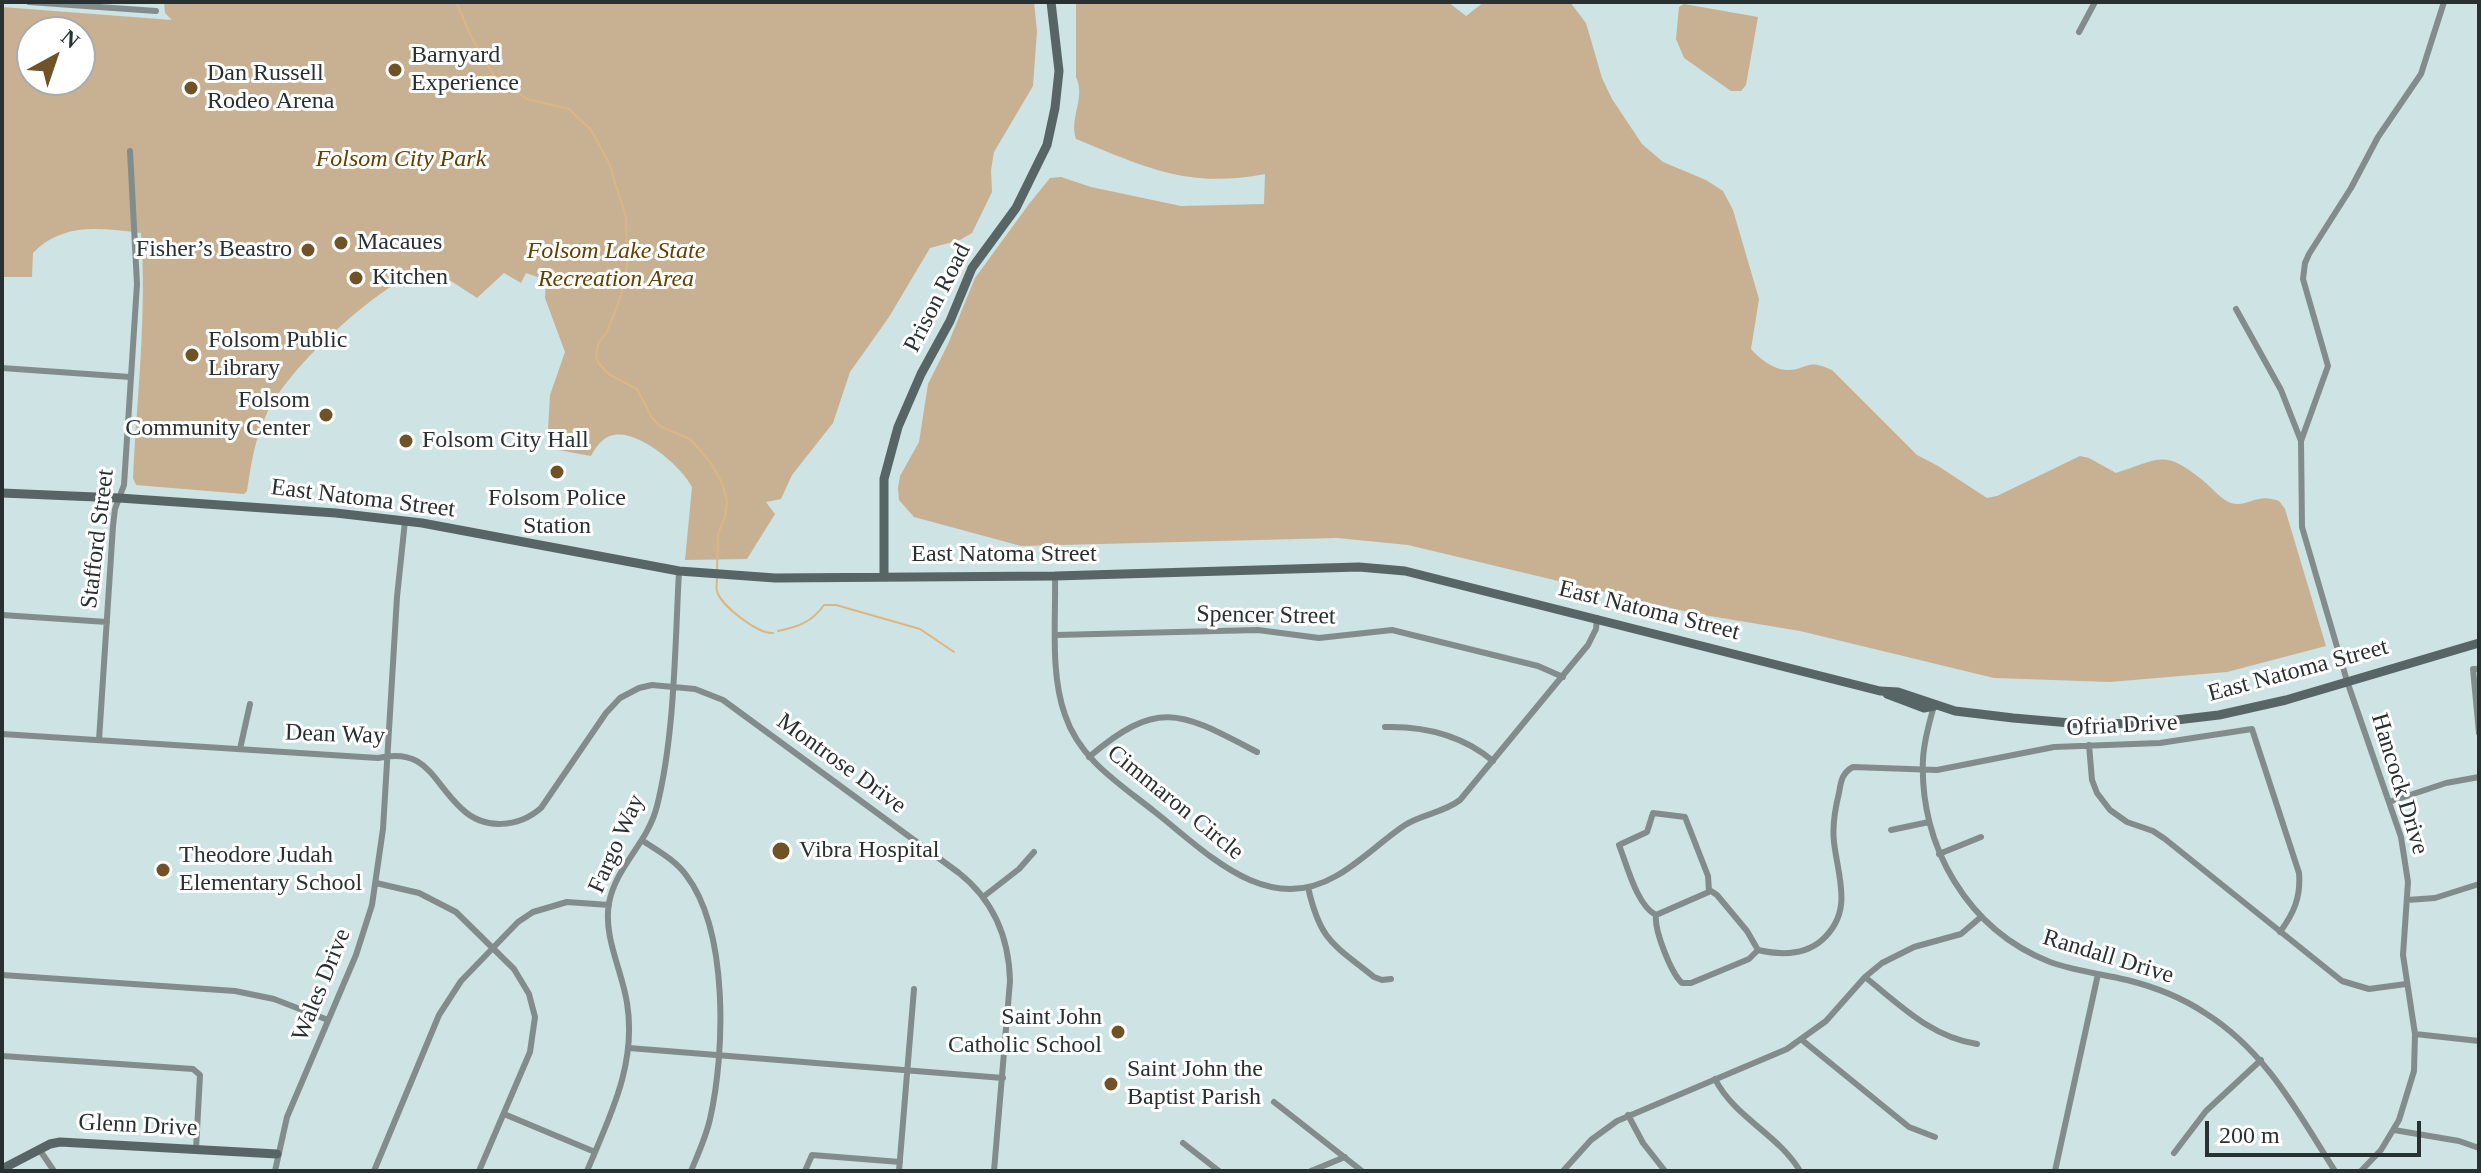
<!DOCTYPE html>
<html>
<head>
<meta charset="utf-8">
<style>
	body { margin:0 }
	#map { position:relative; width:2481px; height:1173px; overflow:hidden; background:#cde3e4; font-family:Georgia,serif }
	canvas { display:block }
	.frame { position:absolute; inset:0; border:4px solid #283031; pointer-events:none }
	.north { position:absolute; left:16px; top:16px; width:80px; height:80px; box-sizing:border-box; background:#fff; border:2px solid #a9acad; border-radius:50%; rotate:40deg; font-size:22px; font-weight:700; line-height:32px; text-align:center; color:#283031 }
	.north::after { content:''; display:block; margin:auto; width:28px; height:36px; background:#705227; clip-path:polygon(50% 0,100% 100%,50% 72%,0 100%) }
	.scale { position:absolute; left:2205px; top:1121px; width:216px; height:36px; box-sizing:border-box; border:4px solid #283031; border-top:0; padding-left:10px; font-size:24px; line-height:28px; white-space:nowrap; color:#283031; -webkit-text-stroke:6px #fff; paint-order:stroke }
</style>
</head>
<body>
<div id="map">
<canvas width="2481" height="1173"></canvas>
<div class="frame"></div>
<div class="north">N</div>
<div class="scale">200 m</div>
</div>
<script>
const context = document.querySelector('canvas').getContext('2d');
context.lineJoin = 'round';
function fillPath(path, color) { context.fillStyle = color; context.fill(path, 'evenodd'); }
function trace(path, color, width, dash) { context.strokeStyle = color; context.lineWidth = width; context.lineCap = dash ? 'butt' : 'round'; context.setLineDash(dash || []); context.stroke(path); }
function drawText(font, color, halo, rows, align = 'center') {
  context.font = font + ' Georgia,serif'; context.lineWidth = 6; context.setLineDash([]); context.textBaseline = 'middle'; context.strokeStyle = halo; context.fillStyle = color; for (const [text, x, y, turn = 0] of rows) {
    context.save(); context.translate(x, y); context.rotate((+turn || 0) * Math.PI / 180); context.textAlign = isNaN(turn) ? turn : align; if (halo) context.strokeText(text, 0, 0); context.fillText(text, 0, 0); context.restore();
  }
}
fillPath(new Path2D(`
	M164 2H1034L1037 31 1033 86 994 152 991 170 992 192 972 233 960 240 930 248 889 317 850 372 833 423 792 475 781 499 766 502 775 514 747 559 685 560 692 487C681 466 639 430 614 435 602 437 596 447 591 456L547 448 550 395 565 352 545 298 546 280 526 273 521 283 504 273 477 298 448 279 418 271C372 292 288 368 267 413 255 438 251 464 247 491L244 494 136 485 133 478C137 396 147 315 141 233 101 228 63 222 33 253L32 277H2V7L172 20 165 13ZM32 32H80V80H32Z
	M1076 2H1448L1466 16 1484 2H1570L1586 23 1602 78 1612 99 1642 144 1663 162 1706 180 1723 191 1733 210 1759 299 1751 349C1759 358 1772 369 1786 370 1807 371 1805 357 1832 370L1917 455 1938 466 1987 498 1997 496 2080 456 2089 458 2116 473C2163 458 2164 449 2206 483 2213 489 2222 500 2231 503 2247 508 2257 492 2279 501L2285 509 2326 646 2227 672 2110 682 1994 678 1800 631 1692 613 1408 545 1337 538 1021 546 914 517 899 500 898 488 900 476 919 442 928 384 948 344 975 278 1029 204 1050 178 1061 177 1091 187 1181 206 1264 204 1265 174C1188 189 1145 167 1076 139 1069 118 1086 98 1076 77Z
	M1684 4 1758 17 1746 85 1741 91H1731L1684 58 1676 39 1679 7Z`), '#c8b192');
trace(new Path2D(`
	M456 2 472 38 494 76 527 99 569 109 591 130 609 163 626 217 627 266 620 299 607 332 598 344 596 357 599 364 610 375 637 389 652 418 661 427 690 439 711 463 722 483 727 501 725 517 718 534 717 571
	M717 578C717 579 716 590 717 591 720 605 759 635 773 633
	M778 631C798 627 812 622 824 605H836L920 629 954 652`), '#dbb684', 2);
trace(new Path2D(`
	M29 2 156 11
	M2079 32 2095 2
	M2236 309 2281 390 2301 441
	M2 368 130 377
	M1055 576C1056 620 1050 673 1065 715 1080 760 1120 784 1155 812 1206 852 1266 917 1336 876 1361 862 1381 841 1405 825 1422 814 1443 813 1460 800L1588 645 1596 629 1597 618
	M2 615 107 622
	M1056 635 1258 630 1319 638 1392 630 1538 666 1563 677
	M2479 669H2473L2479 733
	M1934 706C1929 723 1924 742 1923 759 1919 846 1968 930 2050 962 2075 971 2102 974 2127 980 2155 987 2181 997 2205 1013 2266 1051 2298 1113 2335 1171
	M1385 727C1425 726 1462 735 1493 761
	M2 734 378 758C428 747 432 782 462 809 484 830 518 828 541 808L606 713 620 698 639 688 652 685 695 689 723 700 959 873C993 900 1009 938 1010 981L994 1171
	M99 740 113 526 115 509 124 485 137 284 130 151
	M2089 745 2092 780 2097 793 2110 810 2127 822 2153 831 2165 839 2342 981 2369 989 2406 984
	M240 749 250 704
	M1089 757C1159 697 1182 713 1257 752
	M2389 802 2446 783 2479 777
	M1891 830 1929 822
	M643 841C658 851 675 860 686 875 729 931 725 1054 710 1119 706 1137 698 1154 691 1171
	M1939 854 1981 837
	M376 883 419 893 456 912 514 969 529 994 535 1017 530 1052 479 1171
	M1308 887C1320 941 1333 944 1374 977L1382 980 1391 979
	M1709 891 1708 876 1685 817 1653 813 1647 832 1619 845C1627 865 1637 906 1656 915L1711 891 1717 895 1747 931 1758 950C1780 955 1804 956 1822 940 1854 911 1838 878 1834 842 1832 825 1835 809 1839 793 1841 781 1842 773 1853 767L1937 770 2054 747 2160 743 2252 729 2299 873C2301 897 2294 913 2280 932
	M983 897 1019 869 1034 852
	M2407 900 2435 898 2479 884
	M1656 915C1654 930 1671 973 1682 983H1691L1749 959 1758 950
	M2 975 235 991 274 999 328 1020
	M1865 977C1900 1005 1931 1037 1977 1044
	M2415 1034 2479 1041
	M1802 1040 1909 1127 1935 1137
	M629 1048 1003 1078
	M2 1056 193 1069 200 1075 196 1149
	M1715 1079C1735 1118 1778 1134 1800 1171
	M1274 1102 1362 1171
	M504 1114 595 1152
	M1628 1115 1643 1143 1665 1171
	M2394 1130 2459 1141 2479 1148
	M1183 1143 1219 1171
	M39 1149 54 1171
	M2174 1153 2206 1111 2261 1060
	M275 1171 287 1117 356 955 372 905 383 829 397 597 405 521
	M374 1171 439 1015 461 981 518 922 533 912 567 902 609 905
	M587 1171C610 1116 637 1064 627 1003 622 970 603 937 609 903 616 866 648 843 657 806 675 735 675 644 679 571
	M805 1171 812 1155 900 1162
	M899 1171 914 989
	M1311 1171 1345 1157
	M1563 1171 1591 1140 1617 1121 1787 1049 1826 1021 1865 977 1882 963 1914 947 1961 934 1981 917
	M2055 1171 2098 974
	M2361 1171 2381 1150 2399 1120 2414 1071 2415 1034 2403 955 2408 882 2401 837 2347 681 2302 527 2301 441 2328 366 2303 279 2305 263 2309 254 2351 188 2378 137 2421 74 2444 2`), '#838c8d', 6);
trace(new Path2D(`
	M2 493 119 498 336 513 422 523 679 571 775 578 1055 576 1359 567 1405 571 1880 691 1898 692 1955 711 2013 718 2082 724 2151 723 2219 715 2286 700 2479 643
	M884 576V479L898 427 921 374 950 321 972 268 1016 208 1047 145 1055 108 1059 71 1051 2
	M1887 694 1924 708 1934 706
	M2 1169 50 1144 60 1142 277 1154`), '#586566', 9);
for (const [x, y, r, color] of [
	[395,70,8,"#705227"],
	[191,88,8,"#705227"],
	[341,243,8,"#705227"],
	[308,250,8,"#705227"],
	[356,278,8,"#705227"],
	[192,355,8,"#705227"],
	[326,415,8,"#705227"],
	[406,441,8,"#705227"],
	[557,472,8,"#705227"],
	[781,851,10,"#705227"],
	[163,870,8,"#705227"],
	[1118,1032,8,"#705227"],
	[1111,1084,8,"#705227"]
]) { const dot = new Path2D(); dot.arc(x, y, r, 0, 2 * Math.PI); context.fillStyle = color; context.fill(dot); trace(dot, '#fff', 3); }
drawText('24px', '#283031', '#fff', [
	["Barnyard",411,56],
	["Experience",411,84],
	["Dan Russell",207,74],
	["Rodeo Arena",207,102],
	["Macaues",357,243],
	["Fisher’s Beastro",292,250,"right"],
	["Kitchen",372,278],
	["Folsom Public",208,341],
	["Library",208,369],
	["Folsom",310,401,"right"],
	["Community Center",310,429,"right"],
	["Folsom City Hall",422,441],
	["Folsom Police",557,499,"center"],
	["Station",557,527,"center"],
	["Vibra Hospital",799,851],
	["Theodore Judah",179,856],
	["Elementary School",179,884],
	["Saint John",1102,1018,"right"],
	["Catholic School",1102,1046,"right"],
	["Saint John the",1127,1070],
	["Baptist Parish",1127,1098]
], 'left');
drawText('italic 24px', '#644000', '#fff', [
	["Folsom City Park",401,160],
	["Folsom Lake State",616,252],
	["Recreation Area",616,280]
]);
drawText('24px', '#283031', '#fff', [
	["Prison Road",938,298,-63],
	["East Natoma Street",363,499,7],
	["Stafford Street",98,539,-83],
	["East Natoma Street",1004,555],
	["East Natoma Street",1649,611,14],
	["Spencer Street",1266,616,1],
	["East Natoma Street",2298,671,-15],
	["Ofria Drive",2122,726,-3],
	["Dean Way",335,735,2],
	["Montrose Drive",841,764,36],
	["Hancock Drive",2399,784,73],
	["Cimmaron Circle",1175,803,39],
	["Fargo Way",617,844,-66],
	["Randall Drive",2108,957,17],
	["Wales Drive",322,985,-68],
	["Glenn Drive",138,1126,3]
]);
</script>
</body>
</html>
